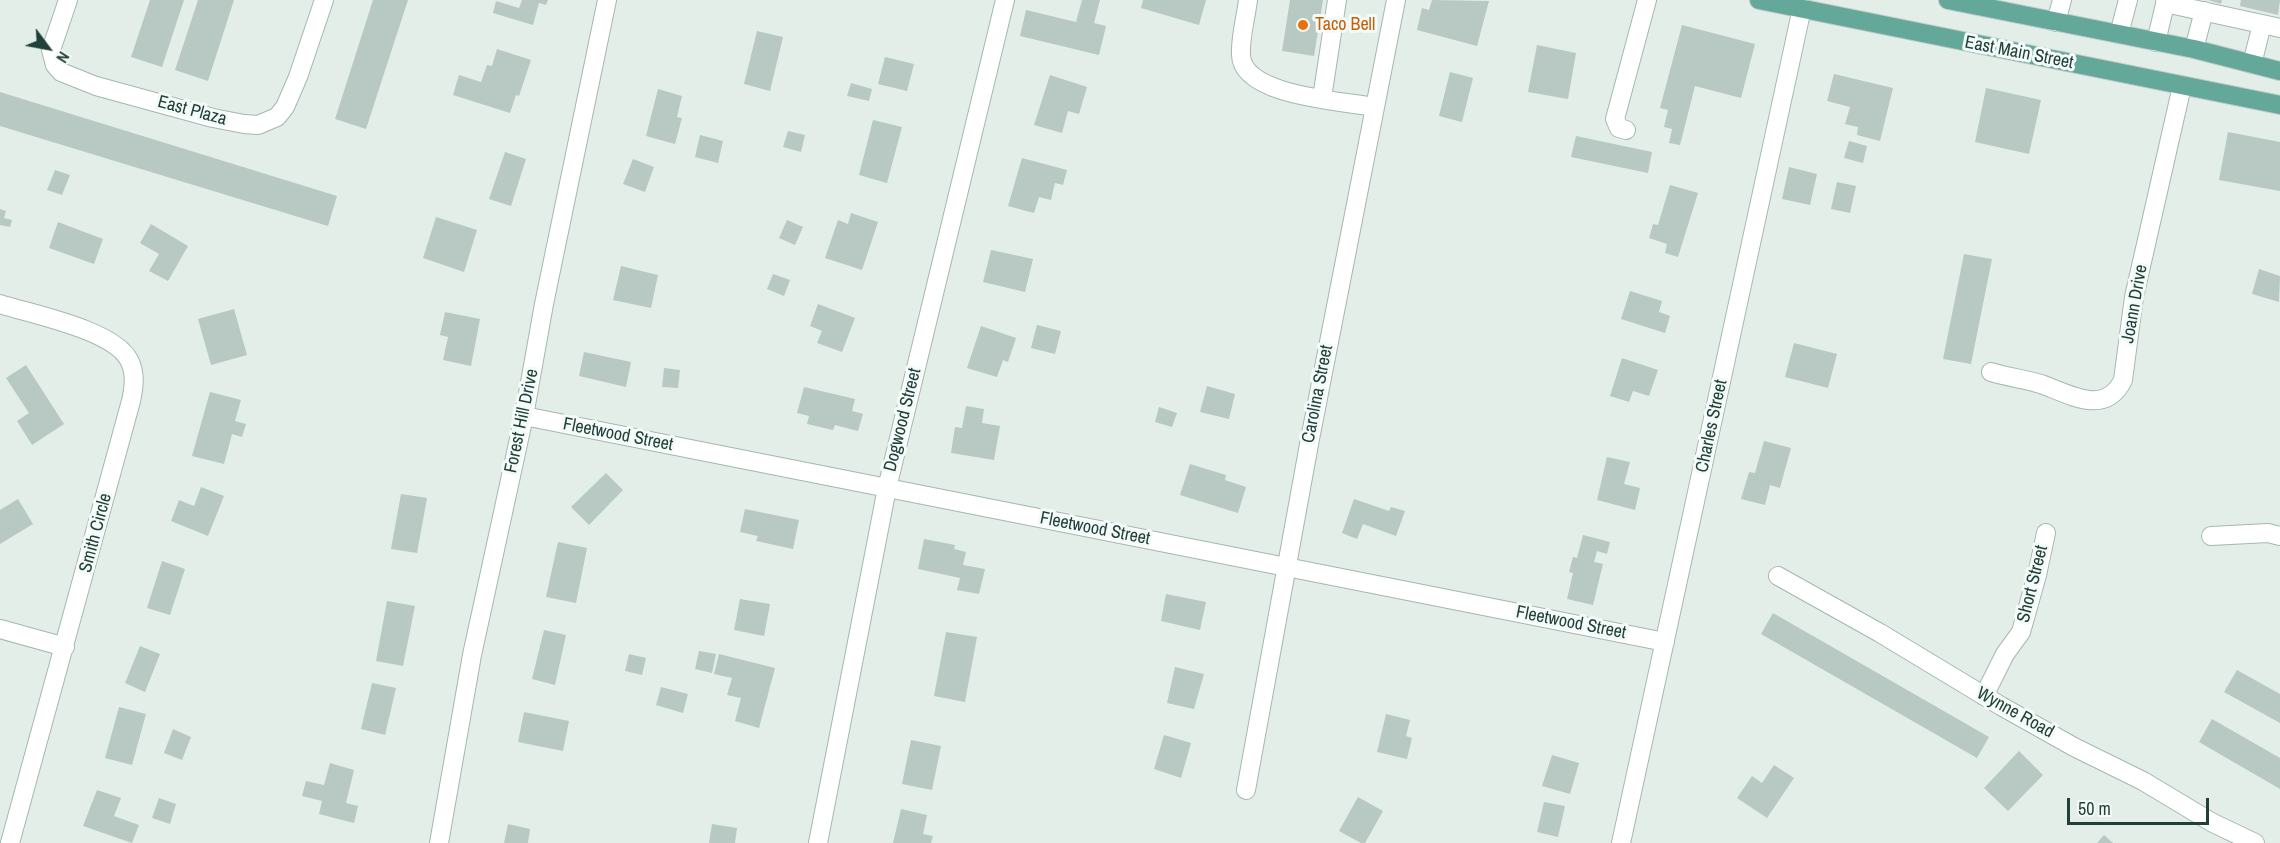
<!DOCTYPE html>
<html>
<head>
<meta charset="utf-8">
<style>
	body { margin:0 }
	#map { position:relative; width:2280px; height:843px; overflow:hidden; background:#e3eee9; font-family:"Archivo Narrow",sans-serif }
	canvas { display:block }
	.north { position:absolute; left:18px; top:18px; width:60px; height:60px; -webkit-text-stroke:4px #f4faf7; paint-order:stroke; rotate:122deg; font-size:16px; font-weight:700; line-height:24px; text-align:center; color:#20413a }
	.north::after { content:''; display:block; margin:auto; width:21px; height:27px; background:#20413a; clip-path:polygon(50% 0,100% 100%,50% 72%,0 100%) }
	.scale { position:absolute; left:2067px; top:798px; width:142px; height:27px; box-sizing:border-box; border:3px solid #20413a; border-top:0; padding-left:8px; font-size:18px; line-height:21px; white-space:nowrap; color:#20413a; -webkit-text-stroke:4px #f4faf7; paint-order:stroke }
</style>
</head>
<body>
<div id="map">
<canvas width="2280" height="843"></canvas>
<div class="north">N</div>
<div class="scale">50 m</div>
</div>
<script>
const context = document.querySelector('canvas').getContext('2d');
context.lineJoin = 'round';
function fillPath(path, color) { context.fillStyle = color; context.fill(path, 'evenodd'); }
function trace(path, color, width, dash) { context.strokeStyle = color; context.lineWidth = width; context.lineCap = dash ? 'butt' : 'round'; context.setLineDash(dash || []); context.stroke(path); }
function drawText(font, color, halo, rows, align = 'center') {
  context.font = font + ' "Archivo Narrow",sans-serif'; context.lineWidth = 6; context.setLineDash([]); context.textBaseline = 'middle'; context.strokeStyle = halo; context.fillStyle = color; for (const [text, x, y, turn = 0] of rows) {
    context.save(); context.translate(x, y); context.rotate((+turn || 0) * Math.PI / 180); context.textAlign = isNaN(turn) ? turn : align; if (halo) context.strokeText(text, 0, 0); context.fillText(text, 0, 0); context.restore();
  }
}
fillPath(new Path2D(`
	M150 0H184L162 67 131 57Z
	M198 0H234L208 81 175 70Z
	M373 0H408L366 129 335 119Z
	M522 0H548L546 5 539 3 533 25 493 13 496 1 519 8Z
	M1082 0H1100L1094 23 1106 26 1099 55 1020 36 1026 10 1076 22Z
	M1143 0H1206L1199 25 1141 8Z
	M1290 0H1323L1314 56 1282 51Z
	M1432 0 1489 1 1477 46 1417 30 1422 8 1429 10Z
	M2208 0H2222L2221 4Z
	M2241 0H2280L2278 15 2240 6Z
	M1682 25 1755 44 1741 98 1695 86 1680 145 1669 143 1672 129 1664 127 1668 110 1660 108Z
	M757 31 783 37 770 91 744 84Z
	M1537 45 1576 53 1568 99 1528 92Z
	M497 49 531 60 519 96 516 95 510 113 453 95 459 75 481 82 487 65 492 66Z
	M885 57 914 64 907 91 878 84Z
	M1450 72 1473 78 1462 122 1439 116Z
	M1834 74 1893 88 1880 141 1857 135 1858 127 1845 124 1850 107 1827 101Z
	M1050 75 1087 87 1079 114 1068 111 1062 133 1034 125Z
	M851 83 872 89 869 101 847 96Z
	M1986 88 2041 100 2029 154 1975 142Z
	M658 89 682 96 677 117 682 118 675 144 646 136Z
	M0 92 337 196 328 226 0 126Z
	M873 120 902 127 887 183 859 175Z
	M788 131 805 135 801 152 783 147Z
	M2228 132 2280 142V191L2219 180Z
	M700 135 723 141 718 163 695 157Z
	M1576 136 1652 152 1648 173 1571 157Z
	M1849 141 1867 146 1863 163 1844 158Z
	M505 152 526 159 511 206 489 199Z
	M1022 158 1067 170 1063 185 1055 183 1051 200 1039 197 1034 213 1008 206Z
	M633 159 654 167 645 192 623 184Z
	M1789 167 1817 174 1810 205 1782 199Z
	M55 170 70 175 62 195 47 190Z
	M1837 182 1856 186 1850 213 1831 209Z
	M1670 185 1698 193 1678 257 1665 253 1667 244 1649 238 1653 224 1658 225Z
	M0 209 6 211 4 218 12 220 10 227 0 225Z
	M851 213 878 222 862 270 825 258 838 220 848 224Z
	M436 217 477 230 464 272 423 258Z
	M787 220 803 227 795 245 779 238Z
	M58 222 103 239 94 264 49 248Z
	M151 224 188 246 168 281 149 271 159 254 140 243Z
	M991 250 1033 259 1025 292 983 282Z
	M1964 254 1992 259 1971 364 1943 359Z
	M621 266 658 275 651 308 613 300Z
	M2259 269 2280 276 2279 302 2252 294Z
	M773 274 790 280 784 296 767 289Z
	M1630 291 1662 301 1659 312 1670 316 1665 333 1621 319Z
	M818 304 855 318 842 352 817 343 822 331 810 326Z
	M234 309 247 355 211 365 198 319Z
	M445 312 480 319 471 366 443 360 448 337 440 335Z
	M1037 325 1061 331 1055 354 1031 348Z
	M981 326 1016 338 1008 362 1003 360 997 377 967 368Z
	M1794 343 1837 354 1828 388 1785 377Z
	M584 352 631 362 626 387 579 376Z
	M1622 358 1658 370 1649 396 1633 391 1629 402 1610 396Z
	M26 365 64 424 32 445 17 421 29 413 6 378Z
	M664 368 680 370 678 388 662 387Z
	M1207 386 1235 394 1229 419 1200 412Z
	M804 387 855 399 852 411 863 414 858 431 835 425 833 430 807 424 809 416 797 413Z
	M210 392 241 400 235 421 246 424 242 437 232 434 224 464 192 456Z
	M966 406 984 409 982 423 1000 426 994 460 951 453 955 427 962 428Z
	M1159 407 1177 413 1172 427 1155 422Z
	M1764 441 1791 448 1780 488 1770 485 1765 505 1741 499 1749 472 1755 473Z
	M1607 457 1630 462 1624 484 1640 488 1635 510 1597 500Z
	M1190 464 1226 475 1225 480 1246 487 1238 513 1180 495Z
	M606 473 623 490 589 525 571 507Z
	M201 487 224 496 208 536 171 521 179 500 194 506Z
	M401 494 427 498 417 553 391 549Z
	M18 499 33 524 0 544V510Z
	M1354 499 1389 511 1391 507 1405 511 1396 536 1363 524 1357 539 1342 533Z
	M745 509 799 520 793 549 756 541 758 536 740 532Z
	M1583 535 1610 542 1607 554 1597 551 1594 562 1603 564 1593 605 1567 599 1573 573 1569 572 1573 557 1577 558Z
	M924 539 955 545 954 549 966 552 963 565 985 569 979 594 957 590 960 578 918 569Z
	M558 542 587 548 576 603 546 597Z
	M162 561 185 569 170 615 147 608Z
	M1166 594 1206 602 1200 630 1161 621Z
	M740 599 770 604 764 636 734 630Z
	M387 601 415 606 403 666 376 661Z
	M1773 613 1989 737 1977 758 1761 634Z
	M544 630 566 635 555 685 532 679Z
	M946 632 977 637 965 702 934 696Z
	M140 646 160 654 145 692 125 683Z
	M699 651 716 654 712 673 695 669Z
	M629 654 646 658 642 675 625 671Z
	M719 654 775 668 759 728 735 721 741 698 727 695 732 678 714 674Z
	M1175 667 1204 674 1194 709 1167 703Z
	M2237 670 2280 694V723L2224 692Z
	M372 683 396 688 385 735 361 729Z
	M661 687 688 694 683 713 656 705Z
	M119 707 146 714 132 765 105 758Z
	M524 712 569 721 563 751 518 742Z
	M1386 714 1410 720 1406 736 1412 738 1407 759 1377 752Z
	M2212 719 2280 758V789L2199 742Z
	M173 729 191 737 182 760 164 753Z
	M1164 735 1191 743 1181 778 1154 769Z
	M911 740 941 746 932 790 902 784Z
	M2019 751 2043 775 2008 811 1984 788Z
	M1552 755 1579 763 1570 794 1542 786Z
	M330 763 354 770 346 803 358 806 354 823 319 814 322 801 302 796 306 781 324 785Z
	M1774 765 1794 778 1767 818 1737 798 1752 776 1762 783Z
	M97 790 121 798 114 816 139 825 132 843 83 826Z
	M1358 797 1383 811 1365 843H1361L1339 831Z
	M159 798 176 804 170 824 152 818Z
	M1544 802 1565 806 1558 837 1537 832Z
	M901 809 927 815 923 834 933 836 931 843H893Z
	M508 824 530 829 528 843H504Z
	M712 824 737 828 735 843H709Z
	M2104 835 2113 843H2097Z`), '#b7c9c2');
const minor = new Path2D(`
	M68 0 51 50 55 65 61 72 96 86 213 118 244 124 258 125 277 117 285 107 298 77 324 0
	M1248 0C1246 17 1240 37 1241 55 1242 96 1343 101 1374 107
	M2165 3 2280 28
	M2056 22 2062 0
	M2119 34 2128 0
	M2156 42 2166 0
	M2194 49 2204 11
	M2252 64 2262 24
	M1322 98 1337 0
	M1626 130 1619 128 1615 119 1647 0
	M0 304C31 314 114 330 129 360 136 373 134 387 131 401L10 843
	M1991 372C2007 377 2024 379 2041 384 2069 394 2105 417 2123 380L2134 297 2182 86
	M524 416 1665 642
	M2211 536 2268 533 2280 536
	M1778 576 1880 633 2001 706 2074 747 2143 781 2213 823 2255 843
	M0 629 65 647
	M1984 696 2005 654 2021 632 2037 575 2046 533
	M1246 790 1310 439 1396 0
	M439 843 472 655 524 416 544 304 607 0
	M818 843 887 488 1005 0
	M1621 843 1802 8`);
const major = new Path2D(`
	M1759 0 2280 105
	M1948 0 2194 49 2280 71`);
trace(minor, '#a5b7b1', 20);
trace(major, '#c1cac8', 20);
trace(minor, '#fff', 18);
trace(major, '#63a899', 18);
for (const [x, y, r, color] of [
	[1303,25,6,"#e8710a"]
]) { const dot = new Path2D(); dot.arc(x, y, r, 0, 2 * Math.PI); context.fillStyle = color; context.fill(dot); trace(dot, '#f4faf7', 2); }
drawText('18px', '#c56008', '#f4faf7', [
	["Taco Bell",1315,25]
], 'left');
drawText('18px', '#20413a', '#f4faf7', [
	["East Main Street",2019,53,11],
	["East Plaza",192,111,15],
	["Joann Drive",2135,304,-80],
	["Carolina Street",1318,394,-79],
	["Dogwood Street",903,420,-76],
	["Forest Hill Drive",522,421,-78],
	["Charles Street",1712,426,-78],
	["Fleetwood Street",618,435,11],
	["Fleetwood Street",1095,529,11],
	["Smith Circle",96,533,-75],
	["Short Street",2033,584,-76],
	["Fleetwood Street",1571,623,11],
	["Wynne Road",2015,713,29]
]);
</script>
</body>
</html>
